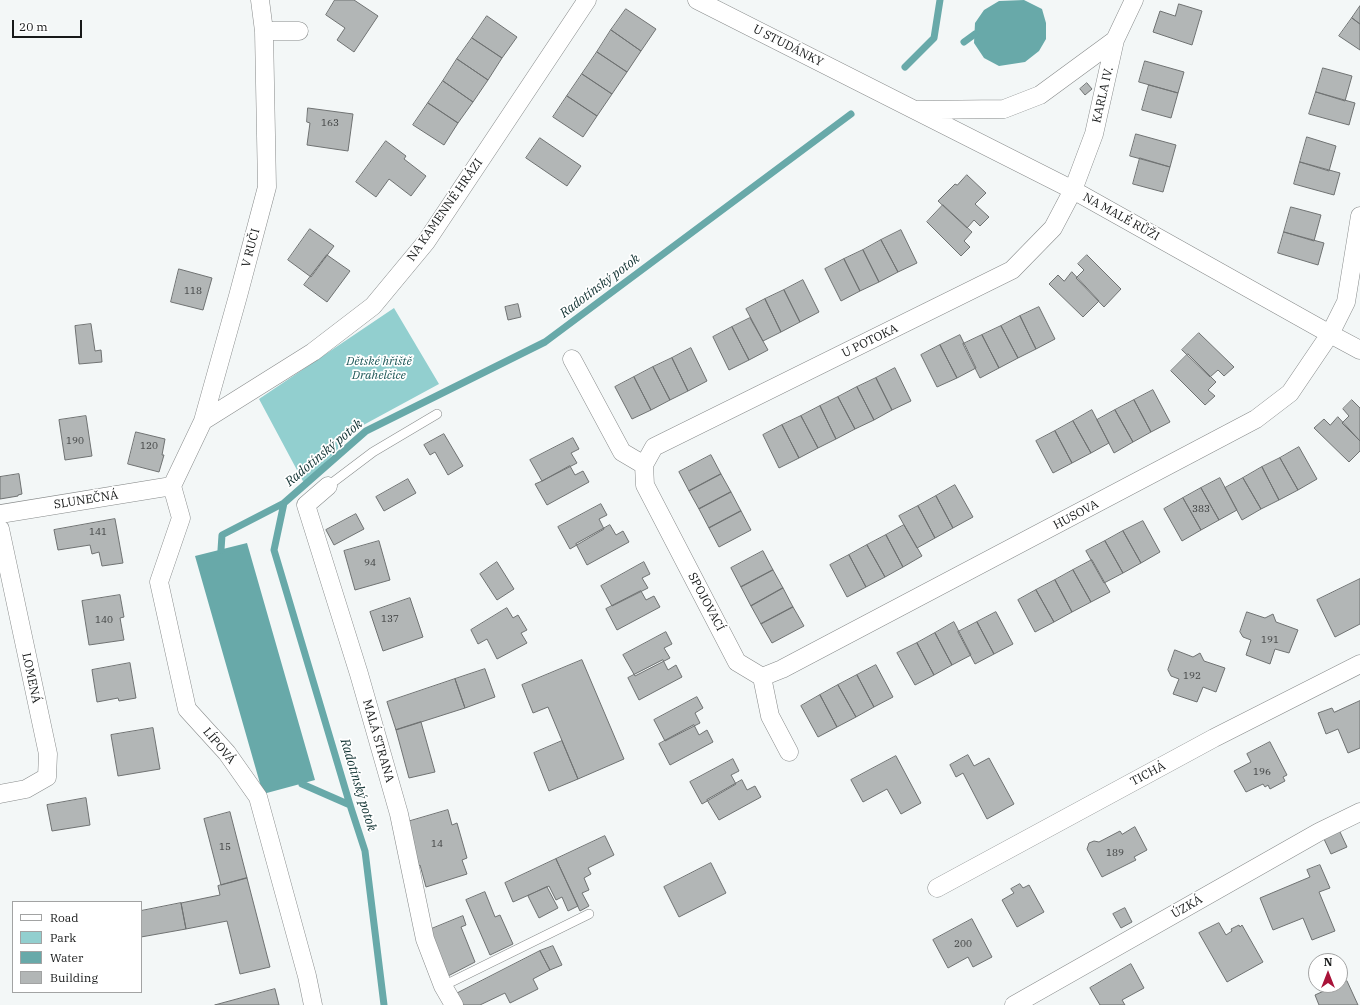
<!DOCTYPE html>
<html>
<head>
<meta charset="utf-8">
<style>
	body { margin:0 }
	#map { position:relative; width:1360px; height:1005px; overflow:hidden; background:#f3f7f7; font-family:"IBM Plex Serif",serif }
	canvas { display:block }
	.legend { position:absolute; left:12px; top:901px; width:130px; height:92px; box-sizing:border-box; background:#fff; border:1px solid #a2a3a3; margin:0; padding:5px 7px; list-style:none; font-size:12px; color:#171919 }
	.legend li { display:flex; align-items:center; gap:8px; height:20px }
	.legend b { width:20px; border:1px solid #a2a3a3 }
	.north { position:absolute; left:1308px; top:953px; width:40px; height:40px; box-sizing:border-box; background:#fff; border:1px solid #a2a3a3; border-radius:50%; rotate:0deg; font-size:11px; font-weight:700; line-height:16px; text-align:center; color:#171919 }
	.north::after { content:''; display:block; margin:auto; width:14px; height:18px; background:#a91339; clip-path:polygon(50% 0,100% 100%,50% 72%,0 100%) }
	.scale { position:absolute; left:12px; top:20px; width:70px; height:18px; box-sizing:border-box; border:2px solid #171919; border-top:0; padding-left:5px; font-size:12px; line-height:14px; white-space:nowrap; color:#171919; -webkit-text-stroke:3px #fff; paint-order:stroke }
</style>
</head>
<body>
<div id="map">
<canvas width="1360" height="1005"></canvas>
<ul class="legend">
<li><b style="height:5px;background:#fff"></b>Road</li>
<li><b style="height:11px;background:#92cfcf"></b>Park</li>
<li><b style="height:11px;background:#68a9a9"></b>Water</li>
<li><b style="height:11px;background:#b2b6b6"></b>Building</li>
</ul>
<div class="north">N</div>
<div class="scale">20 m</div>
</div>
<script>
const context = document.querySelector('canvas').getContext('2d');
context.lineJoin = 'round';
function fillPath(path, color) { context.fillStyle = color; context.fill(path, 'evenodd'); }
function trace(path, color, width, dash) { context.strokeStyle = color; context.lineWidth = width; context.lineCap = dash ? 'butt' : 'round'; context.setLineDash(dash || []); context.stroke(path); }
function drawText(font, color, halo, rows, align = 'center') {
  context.font = font + ' "IBM Plex Serif",serif'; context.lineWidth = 3.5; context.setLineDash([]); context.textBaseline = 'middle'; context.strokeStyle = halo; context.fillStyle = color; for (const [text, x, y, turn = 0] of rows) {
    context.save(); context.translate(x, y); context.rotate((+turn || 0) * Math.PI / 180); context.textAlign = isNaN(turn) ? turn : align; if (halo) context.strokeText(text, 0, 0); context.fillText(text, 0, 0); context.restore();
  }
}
fillPath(new Path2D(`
	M394 308 439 384 356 429 305 485 259 399Z`), '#92cfcf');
fillPath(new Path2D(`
	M1024 0 1042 9 1046 23V39L1039 51 1025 62 999 66 984 58 974 43 975 23 984 10 999 1Z
	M247 543 315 780 263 794 195 556Z`), '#68a9a9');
trace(new Path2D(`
	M964 42 975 34
	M905 67 934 38 940 0
	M221 550 222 535 284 503
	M302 784 350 805
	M384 1005 365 851 350 805 274 550 284 503 366 431 545 342 851 114`), '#68a9a9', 7);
const building = new Path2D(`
	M335 0H354L378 16 354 52 337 40 345 28 326 15Z
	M1179 4 1202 11 1192 45 1153 32 1160 11 1175 16Z
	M1360 6V24L1352 18Z
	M626 9 656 29 641 51 611 30Z
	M487 16 517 37 502 58 472 38Z
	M1352 18 1360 24V50L1339 36Z
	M611 30 641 51 627 72 597 52Z
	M472 38 502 58 488 80 457 59Z
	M597 52 627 72 612 94 582 74Z
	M457 59 488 80 473 102 443 81Z
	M1145 61 1184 72 1178 93 1139 82Z
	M1323 68 1352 76 1345 101 1316 92Z
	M582 74 612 94 597 116 567 96Z
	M443 81 473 102 458 123 428 103Z
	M1087 83 1092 89 1085 95 1080 89Z
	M1149 85 1178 93 1171 118 1142 110Z
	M1316 92 1355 103 1349 125 1309 114Z
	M567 96 597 116 583 137 553 117Z
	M428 103 458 123 444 145 413 125Z
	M308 108 353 114 348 151 307 145 310 123 307 122Z
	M1136 134 1176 145 1170 167 1130 156Z
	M1307 137 1336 146 1329 171 1300 162Z
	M540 138 581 166 567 186 526 158Z
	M386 141 406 156 404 159 426 176 411 196 389 179 376 197 356 182Z
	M1140 158 1170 167 1163 192 1133 184Z
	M1300 162 1340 173 1334 195 1294 184Z
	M967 175 986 193 975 204 989 217 980 226 974 220 967 228 938 201 955 184 957 185Z
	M943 205 972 232 964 241 970 247 961 256 927 222Z
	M1291 207 1321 215 1314 241 1284 232Z
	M310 229 334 246 311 277 288 260Z
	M901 230 917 263 898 272 881 240Z
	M1284 232 1324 243 1318 265 1278 253Z
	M881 240 898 272 879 282 863 250Z
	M863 250 879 282 860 291 844 259Z
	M327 255 350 271 327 302 304 285Z
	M1087 255 1121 289 1104 307 1076 278 1084 270 1078 264Z
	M844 259 860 291 841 301 825 269Z
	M179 269 212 278 203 310 171 302Z
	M1072 272 1099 301 1083 317 1049 284 1058 275 1064 281Z
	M803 280 819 312 800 322 784 290Z
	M784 290 800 322 781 332 765 299Z
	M765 299 781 332 763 341 746 309Z
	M518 304 521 317 508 320 505 307Z
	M1039 307 1055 339 1036 349 1020 316Z
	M1020 316 1036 349 1018 358 1001 326Z
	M750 318 768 350 749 360 732 327Z
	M91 324 95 351 101 350 102 362 79 364 75 326Z
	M1001 326 1018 358 999 368 982 335Z
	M732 327 749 360 729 370 713 337Z
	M1199 333 1234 367 1224 376 1218 370 1210 377 1182 350Z
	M960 335 976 368 957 378 940 345Z
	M982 335 999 368 980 378 963 344Z
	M940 345 957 378 937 387 921 355Z
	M691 348 707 381 688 391 672 358Z
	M1188 354 1216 382 1208 390 1215 396 1205 405 1171 371Z
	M672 358 688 391 670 400 653 367Z
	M653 367 670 400 651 410 634 377Z
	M895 368 911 401 892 410 876 378Z
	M634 377 651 410 632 419 615 387Z
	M876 378 892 410 874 420 857 387Z
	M857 387 874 420 855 429 838 397Z
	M1153 390 1170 422 1151 432 1134 400Z
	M838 397 855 429 836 439 820 406Z
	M1134 400 1151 432 1133 442 1115 410Z
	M1352 400 1360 408V441L1342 423 1349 416 1343 409Z
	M820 406 836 439 818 448 801 416Z
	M1092 410 1109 443 1091 453 1073 421Z
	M1115 410 1133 442 1114 453 1097 420Z
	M86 416 92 456 65 460 59 420Z
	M801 416 818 448 799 458 782 425Z
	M1338 417 1360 441V451L1349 462 1314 428 1324 419 1330 425Z
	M1073 421 1091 453 1072 463 1055 431Z
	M782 425 799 458 779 468 763 435Z
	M1055 431 1072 463 1053 473 1036 441Z
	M136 432 165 439 162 455H164L159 472 128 464Z
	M444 434 463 466 448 475 435 452 430 455 424 445Z
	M573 438 579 449 571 453 577 463 542 481 530 460Z
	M1299 447 1317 479 1298 490 1280 458Z
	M711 455 721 474 689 491 679 472Z
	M1280 458 1298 490 1279 500 1262 467Z
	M570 466 575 475 583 471 589 482 547 505 535 484 542 481Z
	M1262 467 1279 500 1261 509 1243 478Z
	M19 474 22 494 18 495V496L0 499V477Z
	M721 474 731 492 699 509 689 491Z
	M1220 478 1237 510 1219 520 1201 488Z
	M1243 478 1261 509 1242 520 1225 488Z
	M408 479 416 493 384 511 376 497Z
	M955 485 973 517 953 528 936 496Z
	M1201 488 1219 520 1201 530 1183 498Z
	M731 492 741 511 709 528 699 509Z
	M936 496 953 528 935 538 918 506Z
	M1183 498 1201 530 1182 541 1164 509Z
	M601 504 607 515 599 519 604 529 570 549 558 527Z
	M918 506 935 538 917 548 899 516Z
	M741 511 751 530 719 547 709 528Z
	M356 514 364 529 334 545 326 530Z
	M115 519 123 563 102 566 99 552 92 554 90 545 58 550 54 530Z
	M1143 521 1160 552 1141 563 1123 531Z
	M610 525 616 535 623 531 629 542 587 565 576 544Z
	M904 525 922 556 903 567 886 535Z
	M1123 531 1141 563 1123 573 1105 541Z
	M886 535 903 567 885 577 867 545Z
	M379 541 390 580 355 590 344 551Z
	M1105 541 1123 573 1104 583 1086 551Z
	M867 545 885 577 866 587 849 555Z
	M763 551 773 570 741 587 731 568Z
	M849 555 866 587 847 597 830 565Z
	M1092 560 1110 592 1091 602 1073 570Z
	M497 562 514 589 497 600 480 574Z
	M644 562 650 574 642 578 648 588 612 606 601 586Z
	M773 570 783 588 751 606 741 587Z
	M1073 570 1091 602 1072 612 1055 580Z
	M1360 579V624L1335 637 1317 600Z
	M1055 580 1072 612 1054 622 1036 590Z
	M783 588 793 607 761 624 751 606Z
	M1036 590 1054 622 1035 632 1018 600Z
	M641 591 646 600 654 596 660 607 617 630 606 609Z
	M120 595 124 617 120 618 124 640 89 645 82 601Z
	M410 598 423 637 383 651 370 612Z
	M793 607 804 626 772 643 761 624Z
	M507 608 513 618 518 615 527 630 521 633 527 643 497 659 487 639 478 644 471 630Z
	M996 612 1013 644 994 654 977 622Z
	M1247 612 1265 618 1273 614 1276 622 1298 630 1289 653 1275 649 1270 664 1246 655 1251 640 1243 637 1240 632Z
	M954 622 971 655 952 665 935 633Z
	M977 622 994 654 975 664 958 632Z
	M666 632 672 644 664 648 670 658 635 676 623 655Z
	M935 633 952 665 934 675 917 643Z
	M917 643 934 675 915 685 897 653Z
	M1175 650 1193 657 1200 653 1204 661 1225 668 1216 692 1203 687 1197 702 1173 694 1179 679 1171 676 1168 670Z
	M582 660 624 759 578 779 548 707 533 713 522 685Z
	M663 660 668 670 676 665 682 677 639 700 628 678Z
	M130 663 136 698 119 701 118 698 97 702 92 670Z
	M876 665 893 697 874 707 857 675Z
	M485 669 495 697 465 708 455 679Z
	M857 675 874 707 856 717 838 685Z
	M455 679 465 708 396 730 387 702Z
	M838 685 856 717 837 727 820 695Z
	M820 695 837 727 818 737 801 706Z
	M697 697 703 708 695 713 700 723 665 741 654 720Z
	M1360 701V748L1348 753 1338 729 1326 734 1318 713 1332 708 1334 712Z
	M421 722 435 772 409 778 396 730Z
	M694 725 699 735 707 730 713 742 670 765 659 744Z
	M153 728 160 769 118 776 111 735Z
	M562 741 578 779 549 791 534 753Z
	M1270 742 1287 775 1283 777 1285 781 1270 789 1268 785 1265 787 1263 784 1246 792 1234 771 1251 762 1247 754Z
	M968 755 974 766 989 758 1014 804 987 819 963 773 956 777 950 765Z
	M896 756 921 803 901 814 887 789 863 802 851 780Z
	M733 759 739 771 731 775 736 784 702 804 690 782Z
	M742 780 747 790 755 786 761 797 719 820 707 800Z
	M86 798 90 825 52 831 47 805Z
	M448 810 452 825 457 823 467 858 462 860 467 874 426 887 420 865 419 866 407 822Z
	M230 812 247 878 221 885 204 819Z
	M1135 827 1147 850 1134 857 1136 860 1102 877 1087 849 1089 843 1094 841 1099 842 1120 831 1122 834Z
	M1340 832 1347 847 1331 854 1324 839Z
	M605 836 614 855 588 868 591 874 584 878 589 890 582 893 589 906 580 911 556 859Z
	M556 859 578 906 568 911 562 897 556 900 549 886 513 902 505 883Z
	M711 863 726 893 679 917 664 887Z
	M1320 865 1330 888 1319 892 1335 931 1312 940 1303 918 1273 930 1260 898 1310 877 1307 870Z
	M247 878 270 967 240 974 227 921 186 929 181 903 220 895 218 886Z
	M1020 884 1023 888 1029 885 1044 912 1017 927 1002 900 1014 893 1011 889Z
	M547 887 558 908 539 918 528 896Z
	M485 892 495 917 500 915 513 944 490 955 466 900Z
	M181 903 186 929 141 937V911Z
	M1125 908 1132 922 1121 928 1113 914Z
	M463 916 466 925 461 927 475 962 448 976 429 930Z
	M972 919 992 957 973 967 968 957 948 968 933 940Z
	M1219 923 1226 935 1232 931 1231 929 1239 925 1240 927 1242 925 1263 962 1227 982 1199 933Z
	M553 946 562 965 550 970 540 951Z
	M540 951 550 970 533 979 538 989 510 1003 505 993 480 1005H462L456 994Z
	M1131 964 1144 988 1122 1000 1125 1005H1100L1090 988Z
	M1347 981 1358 1005H1319L1315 995 1337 985H1340V984Z
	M275 989 279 1005H215Z`);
fillPath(building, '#b2b6b6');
trace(building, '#6f7272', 1);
const service = new Path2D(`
	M328 486 373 452 437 414
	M443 986 589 914`);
const minor = new Path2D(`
	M697 0 1073 190 1330 334 1360 350
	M264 31H299
	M917 110 1004 109 1040 95 1115 40
	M572 359 622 452 644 465
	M203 421 313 352 373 306 426 242 587 0
	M644 465 654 447 1012 270 1053 228 1073 190 1094 134 1115 40 1134 0
	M644 465 645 485 737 662 762 677 770 716 789 752
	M172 486 181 518 159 582 187 709 227 753 258 797 307 976 313 1005
	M172 486 203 421 238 296 267 187 264 31 260 0
	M328 486 306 505 359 674 399 814 425 939 443 986 454 1005
	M0 514 172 486
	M0 529 48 754 47 777 26 789 0 794
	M762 677 782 669 1256 419 1290 393 1330 334 1346 302 1360 216
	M937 888 1214 738 1360 664
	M1014 1005 1319 832 1360 812`);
trace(service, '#878a8a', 10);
trace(minor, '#878a8a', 19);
trace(service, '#fff', 9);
trace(minor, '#fff', 18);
drawText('10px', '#3e4040', null, [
	["163",330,123],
	["118",193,291],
	["190",75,441],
	["120",149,446],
	["383",1201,509],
	["141",98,532],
	["94",370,563],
	["137",390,619],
	["140",104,620],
	["191",1270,640],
	["192",1192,676],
	["196",1262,772],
	["14",437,844],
	["15",225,847],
	["189",1115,853],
	["200",963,944]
]);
drawText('12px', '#171919', '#fff', [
	["U STUDÁNKY",788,46,27],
	["KARLA IV.",1103,95,-77],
	["NA KAMENNÉ HRÁZI",445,210,-55],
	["NA MALÉ RŮŽI",1121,217,29],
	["V RUČI",251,248,-75],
	["U POTOKA",870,341,-26],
	["SLUNEČNÁ",86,500,-9],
	["HUSOVA",1076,515,-28],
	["SPOJOVACÍ",706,602,62],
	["LOMENÁ",31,678,78],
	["MALÁ STRANA",378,741,74],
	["LÍPOVÁ",219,746,50],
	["TICHÁ",1148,774,-28],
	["ÚZKÁ",1187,907,-30]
]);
drawText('italic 12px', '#1e5757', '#fff', [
	["Dětské hřiště",379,362],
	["Drahelčice",379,376]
]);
drawText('italic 13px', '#0d2f2f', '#fff', [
	["Radotínský potok",600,286,-37],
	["Radotínský potok",324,453,-40],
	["Radotínský potok",358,785,73]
]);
</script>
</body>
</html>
